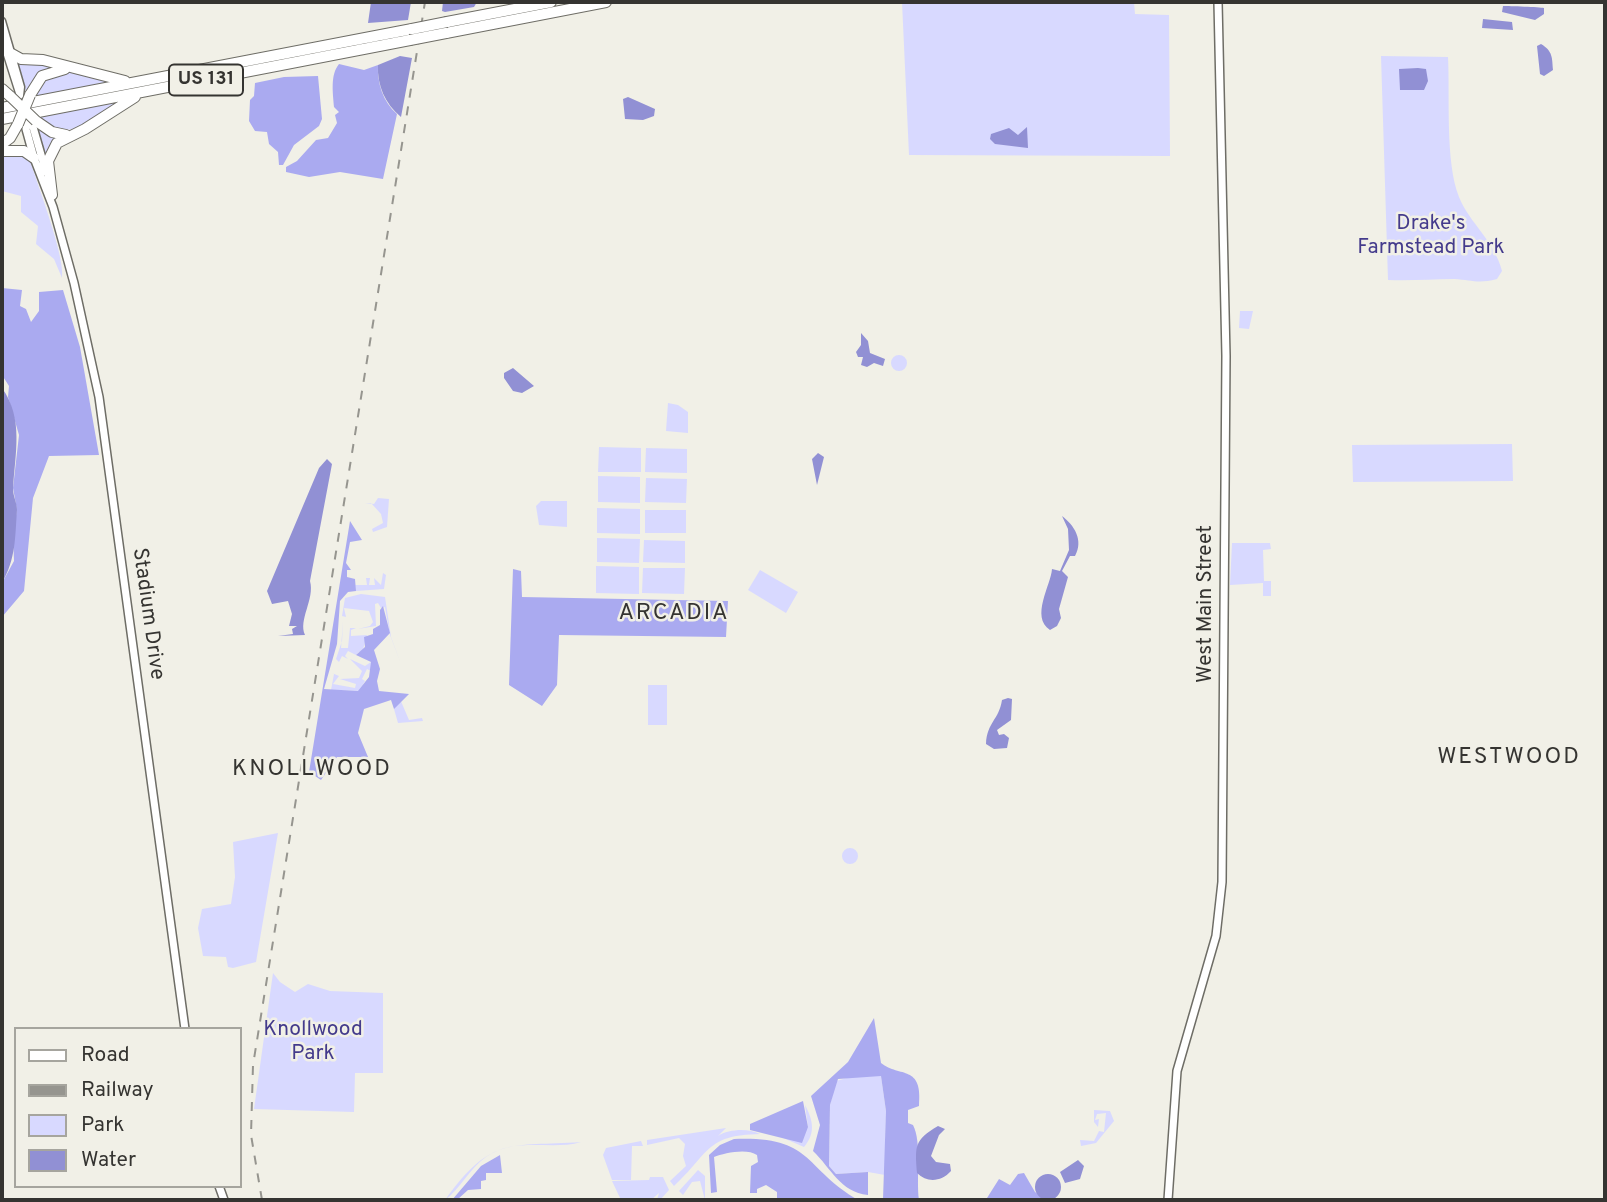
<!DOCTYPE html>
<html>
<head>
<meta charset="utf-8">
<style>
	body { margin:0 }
	#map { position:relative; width:1607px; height:1202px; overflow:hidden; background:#f1f0e7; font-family:Overpass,sans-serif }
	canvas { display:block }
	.frame { position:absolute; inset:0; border:4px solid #353431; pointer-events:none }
	.legend { position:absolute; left:14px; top:1027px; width:228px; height:161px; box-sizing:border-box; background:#f1f0e7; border:2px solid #a6a59e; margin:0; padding:9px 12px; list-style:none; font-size:21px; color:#353431 }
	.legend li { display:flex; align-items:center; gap:14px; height:35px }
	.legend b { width:35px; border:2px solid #a6a59e }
</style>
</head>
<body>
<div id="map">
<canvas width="1607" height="1202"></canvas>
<div class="frame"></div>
<ul class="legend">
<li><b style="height:9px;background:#fff"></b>Road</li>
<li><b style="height:9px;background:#96958f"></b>Railway</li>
<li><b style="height:19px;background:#d8d9ff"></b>Park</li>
<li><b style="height:19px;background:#9190d4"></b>Water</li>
</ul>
</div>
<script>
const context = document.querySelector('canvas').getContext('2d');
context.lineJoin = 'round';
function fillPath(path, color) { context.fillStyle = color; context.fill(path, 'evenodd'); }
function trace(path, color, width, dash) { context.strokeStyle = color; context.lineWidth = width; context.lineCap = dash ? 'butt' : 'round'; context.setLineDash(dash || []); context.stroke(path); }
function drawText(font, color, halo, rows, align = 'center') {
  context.font = font + ' Overpass,sans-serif'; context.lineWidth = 5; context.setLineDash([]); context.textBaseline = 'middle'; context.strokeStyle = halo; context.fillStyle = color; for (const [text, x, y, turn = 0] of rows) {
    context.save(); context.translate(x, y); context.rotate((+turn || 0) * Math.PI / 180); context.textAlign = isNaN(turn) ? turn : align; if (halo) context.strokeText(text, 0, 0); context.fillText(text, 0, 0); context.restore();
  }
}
fillPath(new Path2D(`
	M902 2H1134L1135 14 1169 15 1170 156 909 155Z
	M1381 56 1448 57C1450 96 1445 162 1459 197 1470 224 1494 240 1502 271L1497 279C1478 284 1472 280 1454 279 1431 279 1412 281 1388 280Z
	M17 60 58 67 48 69 26 92Z
	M62 71 115 82 33 98 39 83Z
	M128 98C97 116 70 148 38 116Z
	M35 123 58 136 45 160Z
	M17 152 29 157C36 181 66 258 62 278L54 259 36 244 38 226 21 212V196L2 191V153Z
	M1240 311H1253L1249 329 1239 328Z
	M891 363a8 8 0 1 1 16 0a8 8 0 1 1-16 0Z
	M668 403 678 405 688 412V433L666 431Z
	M1512 444 1513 481 1353 482 1352 445Z
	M599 447 641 448V472H598Z
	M646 448 687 449V473L645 472Z
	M598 476 640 477V503L598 502Z
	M646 478 687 479 686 503 645 502Z
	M378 498 389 499 387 527 373 532 372 529 383 523 381 514 371 503H365L374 504Z
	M541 501H567V527L539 525 536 506Z
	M597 508 640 509V534L597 533Z
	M645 510H686V533H645Z
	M597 538 640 539 639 563 597 562Z
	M644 540 685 541V563L643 562Z
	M1232 543H1270L1271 549 1263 550 1264 581H1271V596H1263V583L1230 585Z
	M596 566 639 567V594L596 593Z
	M643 568H685L684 594 642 593Z
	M760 570 798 592 786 613 748 590Z
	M383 573 386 575 384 589 356 591 355 585H367L366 578H370L369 585H375L374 578 381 585Z
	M361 594 385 597 391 637 401 664 390 635 385 607 381 608 378 603 375 604 376 626 358 629 370 626 373 622 369 611 344 608 346 617 342 616 345 598Z
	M343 621 341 648H348L350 628H356L351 630V636L367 635 362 653 359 652 356 655 348 651 345 656 348 659 342 656 339 662 336 659 342 641Z
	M350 659 365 666 371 662V671L367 669 362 679 365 681 359 691 331 690 334 674 332 673 333 666 332 673 339 676 333 684 355 688 356 684 340 679 359 678 362 671Z
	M648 685H667V725H648Z
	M400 699 409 720 422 718 423 721 398 723 394 709Z
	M278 833 256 962 233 968 228 967 226 957 203 956 198 928 202 909 231 904 235 877 233 842Z
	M842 856a8 8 0 1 1 16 0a8 8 0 1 1-16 0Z
	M273 973 280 982 295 992 308 984 330 991 383 993V1073H355L354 1112 254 1109Z
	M854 1076H881L886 1111 885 1175 868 1172 836 1174 829 1166 830 1105 836 1081Z
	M805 1105C813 1120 816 1133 804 1147L781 1137 793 1140 808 1127Z
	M1094 1110 1110 1111 1114 1121 1096 1143 1081 1146 1080 1140 1094 1141 1099 1131 1104 1132 1106 1113 1097 1114 1095 1120 1099 1119 1098 1127 1094 1122Z
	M726 1128 718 1136C729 1129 748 1128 760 1134 705 1135 710 1153 674 1186L670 1181 686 1166 683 1156 685 1144 679 1138 647 1145V1140Z
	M641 1141 643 1146H632L631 1180H612L603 1155 606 1148Z
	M581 1142C551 1151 516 1136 486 1157 470 1168 460 1189 445 1200 492 1135 510 1147 581 1142Z
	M698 1170 705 1176V1200L700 1181 692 1182 683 1195 679 1191Z
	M650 1177H663L669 1190 660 1200H657L659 1193 651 1200H621L612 1181 649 1180Z`), '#d8d9ff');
fillPath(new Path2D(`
	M339 64 364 70 378 65C377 83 383 102 397 114L383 179 340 172 309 177 286 172V167L297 161 316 140 328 138 337 123 335 115 339 112 334 107C333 93 330 75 339 64Z
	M318 76 322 119 319 126 294 145 283 165H279L278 152 269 144 267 132 255 131 249 121 250 100 254 96 255 83 284 77Z
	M2 288 22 290 20 306 26 309 31 322 39 311V292L63 290 80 347 99 455 49 456 33 498 24 591 2 617V583L14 561 13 533 17 510 13 488 19 435 8 397 9 386 2 375Z
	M350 521 362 540 350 542 346 563 351 570H347V577L355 579 356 591 348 592 340 601 337 644 324 689 358 691 369 677 371 662 356 655 365 647 364 637 373 634V629L380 625V610L383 606 390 633 374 650 380 669 377 681 379 691 409 694 394 709 391 700 364 709 358 733 368 757H337L321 780 309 772Z
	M513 569 521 571 522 597 728 601 726 637 559 635 557 685 542 706 509 685Z
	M874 1018 881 1063C900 1078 923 1064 919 1106L908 1110V1123L913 1125C922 1142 916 1178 919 1200L883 1199 886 1111 881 1076 838 1079 830 1105 829 1166 836 1174 868 1172V1195C840 1192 831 1168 813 1151L820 1125 811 1096 848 1062Z
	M803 1101 808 1127 802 1143 750 1130V1124Z
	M734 1139C814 1136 803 1168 858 1200H777V1192L766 1185 757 1189V1193H750L751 1166 758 1162 757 1155C747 1148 724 1153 714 1157L717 1192 711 1193 709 1155 720 1145Z
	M500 1155 502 1173H486V1180L481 1181V1189L468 1190 458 1199 461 1200H452L481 1166Z
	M1024 1173 1035 1192 1047 1200H982L987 1198 999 1179 1010 1185 1018 1174Z`), '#aaaaf0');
fillPath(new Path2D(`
	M371 2H411L408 20 368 23Z
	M443 2H477L474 7 445 12 442 11Z
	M1503 6C1509 6 1540 7 1544 8V14L1535 20 1502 12Z
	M1483 19 1512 22 1513 30 1482 28Z
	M1541 44C1553 51 1552 58 1553 70L1544 76 1540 74 1537 46Z
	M400 56 412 58 401 117C385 104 377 85 378 65Z
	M1418 68 1426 69 1428 81 1424 90H1400L1399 69Z
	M628 97 655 109 654 116 643 120 625 119 623 99Z
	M1027 127 1028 148 995 144 990 139 991 134 1009 128 1018 135Z
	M861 333 868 341 870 353 885 359 883 366 874 363 867 367 861 365 863 357H858L856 352 861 345Z
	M513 368 534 386 522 393 513 391 504 378V373Z
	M2 388C24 419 15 453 13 489 13 496 17 503 17 510 15 538 16 558 2 583Z
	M818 453 824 457 817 485 812 459Z
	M327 459 332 464 310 581C315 599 298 620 305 635L278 636 293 634 292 629 297 626H289L292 614 288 601 272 604 267 591 319 468Z
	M1062 516C1074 525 1084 540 1075 556H1070L1062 571 1068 577 1059 609 1061 618 1057 626 1050 630C1030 617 1051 585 1052 569L1060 571 1069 550 1068 529Z
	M1008 698 1012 699 1011 720 997 730 999 735 1004 734 1009 738 1007 748 994 749 986 744C987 722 999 720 1002 700Z
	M938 1126 945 1129 939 1135 931 1156 936 1162 950 1164 951 1171C941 1182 927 1183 917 1173 915 1146 914 1140 938 1126Z
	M1078 1160 1084 1166 1080 1179 1065 1183 1060 1172Z
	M1035 1187a13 13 0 1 1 26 0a13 13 0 1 1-26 0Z`), '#9190d4');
const secondary = new Path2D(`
	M2 21 21 87 20 96
	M2 39 20 96`);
const primary = new Path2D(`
	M28 122 26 129 34 158 53 207 74 283 99 397 185 1029
	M28 122 33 127 46 172
	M219 1186 224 1200
	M1168 1200 1177 1071 1216 936 1222 882 1226 356 1218 2`);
const highway = new Path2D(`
	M447 22 551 2
	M446 33 606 2
	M12 54 21 59 43 60 125 81
	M2 89 11 97
	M30 95 42 76 65 69
	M2 108 412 29
	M2 119 410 40
	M36 121 52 132 66 135
	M2 144 10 138 18 124
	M2 151H24L34 158
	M52 195 48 161 57 143 85 129 135 97`);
trace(secondary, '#6e6d66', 9);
trace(primary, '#6e6d66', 10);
trace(highway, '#6e6d66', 12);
trace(secondary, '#fff', 6);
trace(primary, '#fff', 7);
trace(highway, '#fff', 10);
trace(new Path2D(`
	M262 1200 251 1135 253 1065 425 2`), '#96958f', 2, [9, 9]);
const highwayBridge = new Path2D(`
	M412 29 447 22
	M410 40 446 33
	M11 97 36 121
	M18 124 30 95`);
trace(highwayBridge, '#6e6d66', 12, []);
trace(highwayBridge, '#fff', 10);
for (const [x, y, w] of [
	[206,80,74]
]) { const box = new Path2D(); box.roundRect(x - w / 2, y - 15.5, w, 31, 5); context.fillStyle = '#f1f0e7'; context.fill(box); trace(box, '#353431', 2); }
drawText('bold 19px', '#353431', null, [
	["US 131",206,80]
]);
drawText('21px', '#443b8c', '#f1f0e7', [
	["Drake's",1431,225],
	["Farmstead Park",1431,249],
	["Knollwood",313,1031],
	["Park",313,1055]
]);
drawText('21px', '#353431', '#f1f0e7', [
	["West Main Street",1207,604,-90],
	["Stadium Drive",147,614,82]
]);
context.letterSpacing = '2px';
drawText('23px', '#353431', '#f1f0e7', [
	["ARCADIA",674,614],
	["WESTWOOD",1509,758],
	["KNOLLWOOD",312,770]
]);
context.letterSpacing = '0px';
</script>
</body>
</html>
